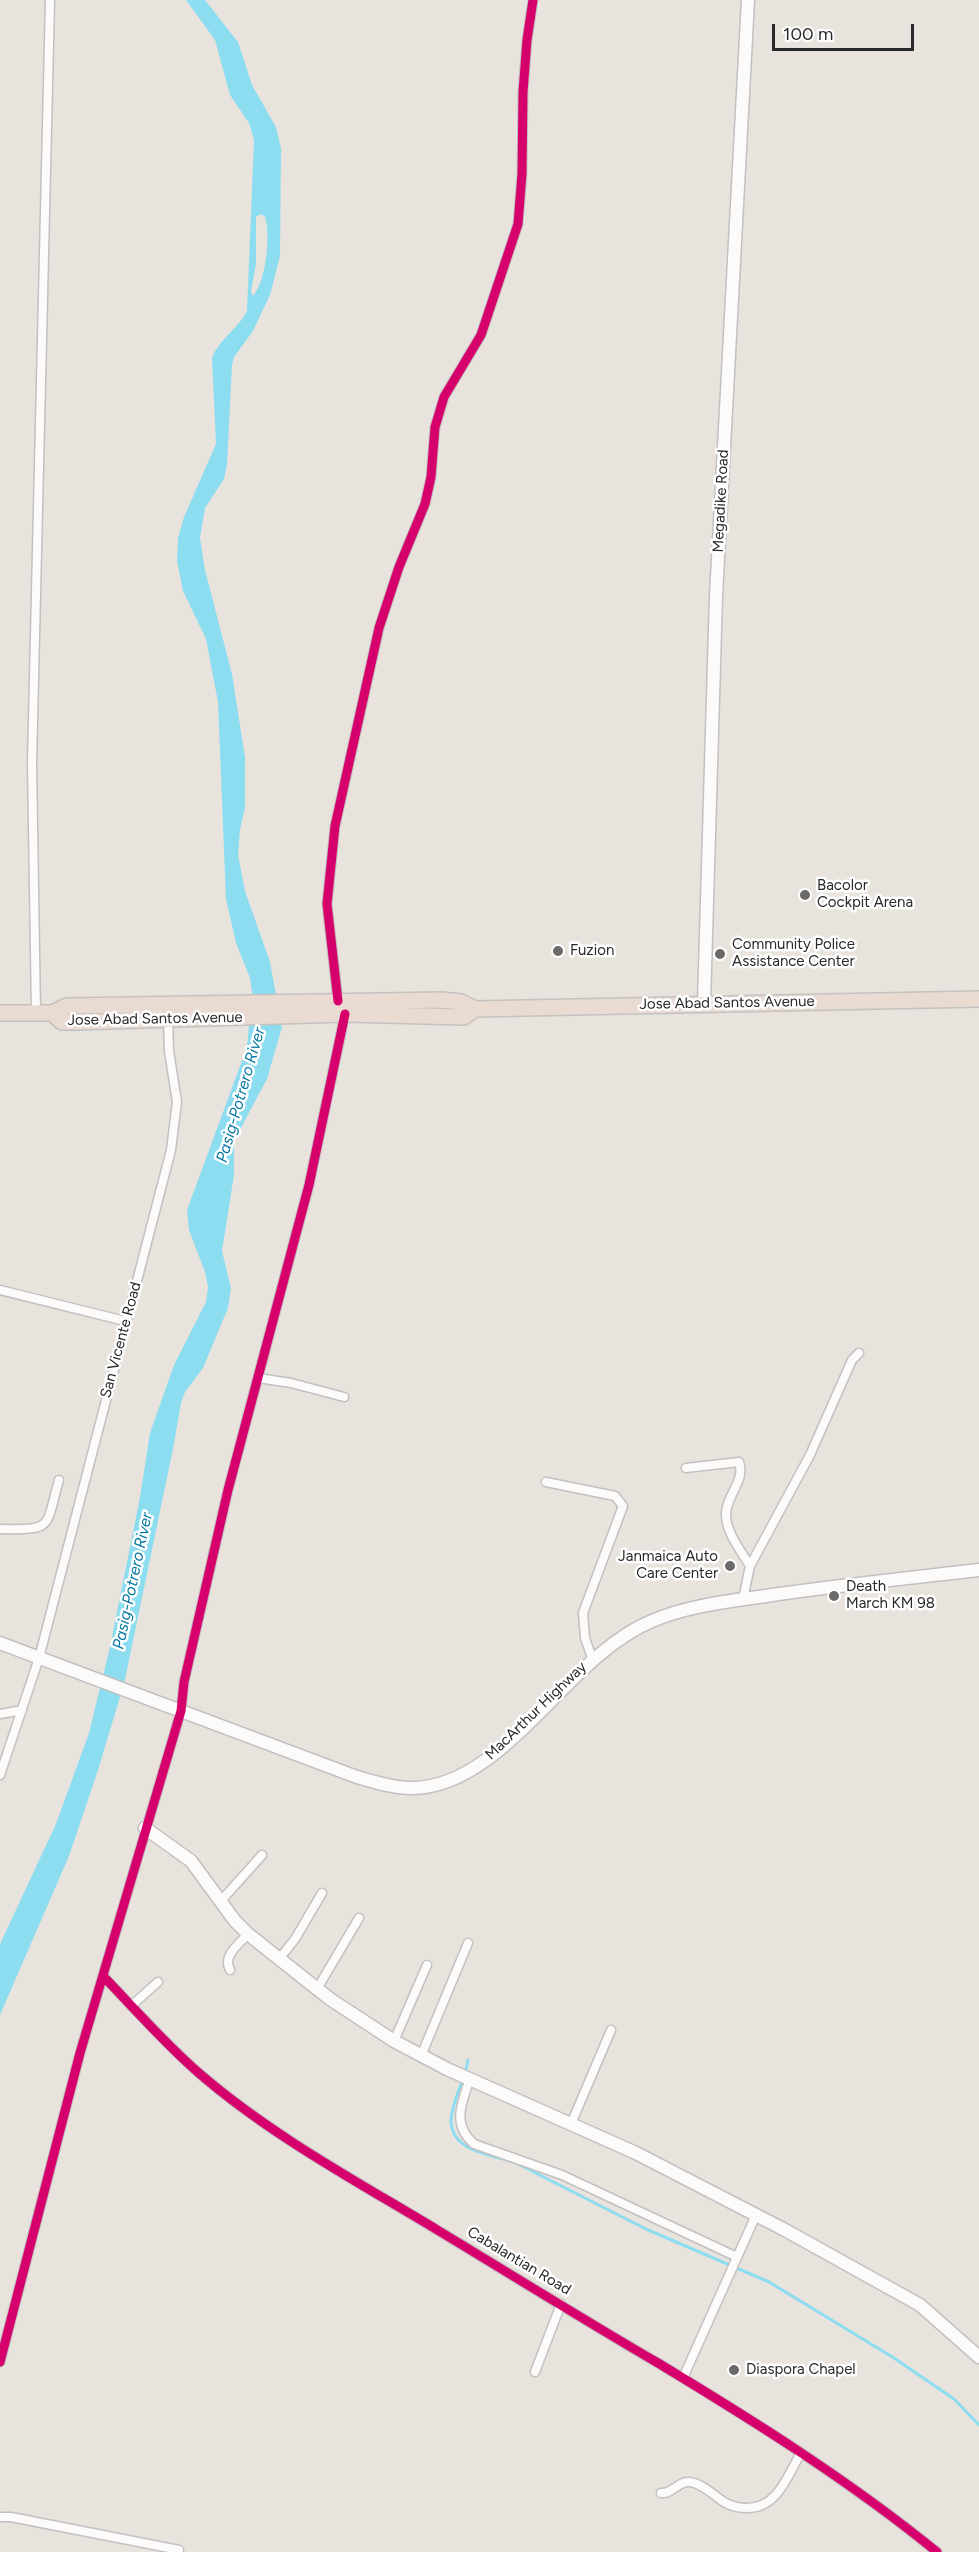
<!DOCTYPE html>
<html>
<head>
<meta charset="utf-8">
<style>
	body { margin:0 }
	#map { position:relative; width:979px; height:2552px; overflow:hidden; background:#e9e3de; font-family:Figtree,sans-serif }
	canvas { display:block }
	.scale { position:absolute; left:772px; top:24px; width:142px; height:27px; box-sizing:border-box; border:3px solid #292929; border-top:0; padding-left:8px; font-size:18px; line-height:21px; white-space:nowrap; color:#292929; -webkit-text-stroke:4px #fff; paint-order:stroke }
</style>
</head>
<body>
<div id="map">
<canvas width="979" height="2552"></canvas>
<div class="scale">100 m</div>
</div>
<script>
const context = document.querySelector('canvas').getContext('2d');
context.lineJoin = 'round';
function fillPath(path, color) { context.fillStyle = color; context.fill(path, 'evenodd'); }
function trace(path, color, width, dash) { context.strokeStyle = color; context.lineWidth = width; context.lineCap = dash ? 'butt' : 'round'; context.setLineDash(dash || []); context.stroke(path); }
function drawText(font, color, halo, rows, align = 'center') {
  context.font = font + ' Figtree,sans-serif'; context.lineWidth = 5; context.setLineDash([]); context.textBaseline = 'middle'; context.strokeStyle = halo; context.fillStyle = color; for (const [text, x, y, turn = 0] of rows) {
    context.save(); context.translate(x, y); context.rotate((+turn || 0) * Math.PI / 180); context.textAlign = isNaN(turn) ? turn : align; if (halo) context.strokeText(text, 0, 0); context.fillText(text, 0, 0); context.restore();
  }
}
fillPath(new Path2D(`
	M186 0H205L238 42 252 85 276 127 281 148 280 256 270 295 253 331 234 357 232 365 227 465 224 479 205 508 200 538 205 570 232 674 245 757V807L240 830 238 855 245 891 270 962 282 1027 267 1079 234 1141V1175L222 1251 231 1288 228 1308 203 1368 185 1392 181 1403 173 1449 124 1684 98 1770 69 1856 0 2015V1944L56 1824 89 1733 110 1647 140 1497 150 1433 174 1365 206 1302 208 1287 205 1272 189 1230 187 1210 247 1047 252 991 250 978 236 943 226 899 218 702 206 639 183 591 177 561 178 538 184 517 216 444 212 358C219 339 238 329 247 311L254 140 249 123 230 95 215 40ZM261 214 265 217C271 234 266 282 253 296L251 292 256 264V217Z`), '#8dddf0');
trace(new Path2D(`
	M466 2069 468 2060
	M462 2081C458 2093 451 2109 451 2122 453 2151 488 2154 510 2161
	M516 2163 646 2229 769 2282 894 2358 954 2399 979 2425`), '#8dddf0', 3);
const street = new Path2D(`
	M338 1001 327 904 335 826 379 628 399 567 425 504 431 477 435 427 444 397 481 335 518 224 522 174 523 92 527 40 533 0
	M36 1013 32 763 50 0
	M0 1290 125 1321
	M258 1378 291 1383 344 1397
	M686 1468 739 1462C746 1481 725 1497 726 1515 726 1532 741 1551 750 1566
	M546 1482 615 1496 623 1506 583 1613 585 1638 592 1658
	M0 1529C55 1530 45 1528 59 1480
	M743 1599 750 1566 810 1455 852 1360 859 1353
	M0 1714 22 1710
	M0 1775 39 1658 171 1150 177 1102 169 1051 168 1018
	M220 1902 262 1855
	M279 1959 295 1939 322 1893
	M230 1970C222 1956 239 1944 248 1934
	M103 1976C135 2009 165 2044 200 2074 272 2136 358 2182 439 2231 512 2275 584 2320 658 2363 754 2421 850 2481 937 2552
	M317 1989 359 1918
	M131 2006 158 1982
	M394 2041 427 1965
	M421 2056 468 1943
	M470 2078C462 2103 451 2124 474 2144L562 2175 737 2257
	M571 2124 611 2030
	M0 2362 80 2053 181 1711 184 1682 228 1490 309 1185 345 1014
	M535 2372 561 2304
	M683 2378 756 2215
	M661 2493C673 2494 678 2481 689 2482 699 2482 713 2494 721 2500 729 2506 737 2508 747 2508 778 2508 787 2476 801 2453
	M0 2517H11L179 2550`);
const secondary = new Path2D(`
	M704 1003 716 596 748 0
	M0 1643 357 1777C375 1782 393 1788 411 1788 503 1789 566 1656 652 1621 689 1605 732 1601 772 1595 841 1585 910 1578 979 1570
	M145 1828 191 1861 235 1921 248 1934 330 1999 394 2041 447 2069 636 2153 785 2230 920 2305 979 2357`);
const highway = new Path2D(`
	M0 1013H52L67 1006 442 1000 461 1002 475 1009 979 999
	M52 1013 62 1022H77L345 1014 464 1017 475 1009`);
trace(street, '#c2c0c0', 11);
trace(secondary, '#c2c0c0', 15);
trace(highway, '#c4c2c0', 18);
trace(street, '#fcfbfa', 8);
trace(secondary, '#fcfbfa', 12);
trace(highway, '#e9dad2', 15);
trace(new Path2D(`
	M338 1001 327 904 335 826 379 628 399 567 425 504 431 477 435 427 444 397 481 335 518 224 522 174 523 92 527 40 533 0
	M103 1976C135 2009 165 2044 200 2074 272 2136 358 2182 439 2231 512 2275 584 2320 658 2363 754 2421 850 2481 937 2552
	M0 2362 80 2053 181 1711 184 1682 228 1490 309 1185 345 1014`), '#d6006c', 9);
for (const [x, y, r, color] of [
	[805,895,6,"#6c6a68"],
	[558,951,6,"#6c6a68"],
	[720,954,6,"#6c6a68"],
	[730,1566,6,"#6c6a68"],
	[834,1596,6,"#6c6a68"],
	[734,2370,6,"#6c6a68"]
]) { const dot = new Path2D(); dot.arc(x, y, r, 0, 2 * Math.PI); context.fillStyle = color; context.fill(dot); trace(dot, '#fff', 2); }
drawText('15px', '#292929', '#fff', [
	["Megadike Road",721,501,-87],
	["Jose Abad Santos Avenue",727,1003,-1],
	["Jose Abad Santos Avenue",155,1019,-1],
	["San Vicente Road",121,1340,-75],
	["MacArthur Highway",536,1711,-44],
	["Cabalantian Road",519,2261,31]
]);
drawText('15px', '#292929', '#fff', [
	["Bacolor",817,886],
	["Cockpit Arena",817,903],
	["Community Police",732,945],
	["Assistance Center",732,962],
	["Fuzion",570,951],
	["Janmaica Auto",718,1557,"right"],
	["Care Center",718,1574,"right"],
	["Death",846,1587],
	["March KM 98",846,1604],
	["Diaspora Chapel",746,2370]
], 'left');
drawText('italic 16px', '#0478a2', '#fff', [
	["Pasig-Potrero River",241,1095,-74],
	["Pasig-Potrero River",133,1581,-78]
]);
</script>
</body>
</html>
